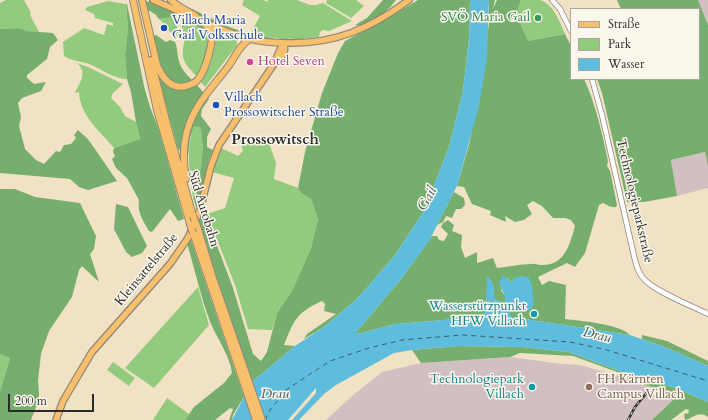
<!DOCTYPE html>
<html>
<head>
<meta charset="utf-8">
<style>
	body { margin:0 }
	#map { position:relative; width:708px; height:420px; overflow:hidden; background:#f1e2c5; font-family:Cardo,serif }
	canvas { display:block }
	.legend { position:absolute; left:570px; top:8px; width:130px; height:72px; box-sizing:border-box; background:#fbf7ec; border:1px solid #a8a59f; margin:0; padding:5px 7px; list-style:none; font-size:12px; color:#2b2b2b }
	.legend li { display:flex; align-items:center; gap:8px; height:20px }
	.legend b { width:20px; border:1px solid #a8a59f }
	.scale { position:absolute; left:8px; top:394px; width:86px; height:18px; box-sizing:border-box; border:2px solid #2b2b2b; border-top:0; padding-left:5px; font-size:12px; line-height:14px; white-space:nowrap; color:#2b2b2b; -webkit-text-stroke:3px #fbf7ec; paint-order:stroke }
</style>
</head>
<body>
<div id="map">
<canvas width="708" height="420"></canvas>
<ul class="legend">
<li><b style="height:5px;background:#f8bf6c"></b>Straße</li>
<li><b style="height:11px;background:#93cb7e"></b>Park</li>
<li><b style="height:11px;background:#5ebcdc"></b>Wasser</li>
</ul>
<div class="scale">200 m</div>
</div>
<script>
const context = document.querySelector('canvas').getContext('2d');
context.lineJoin = 'round';
function fillPath(path, color) { context.fillStyle = color; context.fill(path, 'evenodd'); }
function trace(path, color, width, dash) { context.strokeStyle = color; context.lineWidth = width; context.lineCap = dash ? 'butt' : 'round'; context.setLineDash(dash || []); context.stroke(path); }
function drawText(font, color, halo, rows, align = 'center') {
  context.font = font + ' Cardo,serif'; context.lineWidth = 3; context.setLineDash([]); context.textBaseline = 'middle'; context.strokeStyle = halo; context.fillStyle = color; for (const [text, x, y, turn = 0] of rows) {
    context.save(); context.translate(x, y); context.rotate((+turn || 0) * Math.PI / 180); context.textAlign = isNaN(turn) ? turn : align; if (halo) context.strokeText(text, 0, 0); context.fillText(text, 0, 0); context.restore();
  }
}
fillPath(new Path2D(`
	M698 0H708V25L699 4Z
	M705 152 708 166V188L677 196 671 160Z
	M510 357 562 364 580 365 623 377 644 385 662 389 674 399 652 420H326L352 396 382 372 421 363Z`), '#d2bfc1');
fillPath(new Path2D(`
	M6 0H24L31 13 30 15 39 32 27 31 19 28 0 29V3Z
	M244 0H264L267 2 268 0H297L310 5H316L323 3 352 21 329 31 323 30 320 32 319 37 294 40 289 38 288 40 250 34 260 16 242 5Z
	M327 0H356L364 6 351 18 326 3Z
	M521 0C526 0 535 0 540 0 554 4 560 23 565 34L528 41 516 14Z
	M108 1 126 4 128 29 125 55 127 79C113 79 102 69 89 64 80 61 72 61 64 56L63 42 84 28 104 35 107 24 113 26V23L95 18 94 14 85 10 87 7Z
	M174 16H177L176 23 179 35 177 37C169 33 166 25 159 19Z
	M186 22 193 24 207 31C211 43 202 65 197 77 186 65 180 60 184 43 185 40 182 35 183 31 183 28 185 25 186 22Z
	M220 34 237 41V45L205 87 201 82C211 69 213 52 217 35Z
	M77 63 88 67 123 84 113 93 111 98 120 107 125 116 136 122 140 139 114 148C100 131 80 116 79 92L75 93C80 82 88 73 77 63Z
	M194 125 200 127C206 150 200 172 196 195L193 197C189 172 186 149 194 125Z
	M243 138 244 143H269L276 163 274 179 298 188 301 193 311 199 318 220 311 248 292 291 277 313 272 330 248 329 235 285 207 214 225 208 234 178 212 172 215 160 221 148 238 156 243 151 239 139Z
	M198 287 209 325 154 388 125 368Z
	M0 354 10 358 0 391Z
	M113 362 135 378 129 386 107 370Z
	M167 398 189 414 185 420H153Z`), '#93cb7e');
fillPath(new Path2D(`
	M383 0H396C388 11 370 27 355 25L367 18Z
	M418 0H470L469 38 463 91 449 147 424 211 395 255 358 298 324 327 304 339 307 334 336 314 324 311 325 304 322 301C296 313 294 320 284 345L295 346 252 382 220 289 199 220 202 215 207 219 233 288 253 354 261 361 267 352 277 313 292 291 311 248 318 220 311 199 301 193 298 188 305 152 322 93 338 53 345 41 388 18Z
	M489 0H495L493 9 497 0H521L516 14 528 41 565 34 571 46V79H584C596 105 602 133 608 161L607 166 610 171 617 205 616 207C610 208 608 205 603 203L599 205 585 253 575 267 567 263 538 277 542 285 549 281 566 285 565 319C581 321 620 324 630 335L511 317 509 313 512 308 528 311 512 283 507 278 501 290 505 296V304L494 299V286L486 302 492 301 502 306 501 310 493 309 480 317 396 324 357 334V331L402 278 432 236H437L439 240 444 241 448 234 441 227 443 223 448 220 454 225 452 231 462 235 461 247 465 258 477 252V263L493 258 497 268C508 267 520 264 532 264 535 263 538 265 541 265 565 266 570 244 575 226L571 220 565 218H553L542 206 533 201 527 205 532 214 524 220 515 222 505 216 506 222 490 215 491 211 472 204 464 187 457 186 470 141 489 24Z
	M617 0H698L708 25V166L705 152 671 160 677 196 644 202H627L602 93 597 79H699V9H621Z
	M145 1 155 3 176 13 177 16 159 19 155 14 146 9Z
	M126 4H127L144 86 150 107 158 127 184 219 178 221 170 209 152 232 149 231C143 221 137 212 139 200L127 178 116 168 112 159 115 156 113 152 114 148 140 139 136 122 131 92 127 79 125 55 128 29Z
	M192 9 229 27 250 34 273 38 274 40C247 42 215 23 191 12Z
	M182 15 205 28 211 35 203 67H201L209 37 207 31 193 24 186 22 183 28H182Z
	M19 28 27 31 53 33 58 40 50 47 47 59 27 75V78L34 84 46 82 41 91 22 98 18 103 21 117 19 126 25 149 36 160 44 164 56 151 60 152 64 145 71 144 76 138 74 135 78 130 88 139 117 181 88 190 79 187 70 179 0 173V29Z
	M156 35 166 42 170 40 175 42C177 47 177 51 178 56 179 67 186 74 193 81 190 83 184 86 181 85 159 85 156 52 152 36Z
	M157 72C167 89 178 93 197 85L204 93C191 111 181 128 181 151L178 149Z
	M207 97 209 99 202 109 201 116 211 129 207 137V147L213 150 209 159 197 210 193 197 196 194C200 172 206 150 200 127L194 126 190 138 188 157 187 141 195 116Z
	M0 189H15L35 197 80 203 96 236 94 249 90 254 99 282 82 266 79 270 72 297 49 331 41 354 38 381 39 394 38 402 31 420H0V391L10 358 0 354Z
	M454 192 464 198 465 205 461 209H456L452 218 446 216 443 222 437 225Z
	M116 204 128 207 147 246 142 253 132 257 126 252 114 229Z
	M190 237 244 397 233 415 232 420H229L233 409 230 408 215 420H185L194 407 224 383 232 373C230 356 218 340 211 324 201 298 195 270 187 243Z
	M642 335 667 341 708 361V366L665 347 642 339Z
	M458 346 522 347 569 352 630 375 673 387 708 402V417C698 410 693 419 685 420L684 415 686 413 688 414 689 410 686 409 671 420H652L674 399 662 389 644 385 642 381 573 356 520 353 510 357 421 363 412 350Z`), '#76af6d');
fillPath(new Path2D(`
	M470 0H489L487 59 479 106 457 186 429 241 402 278 357 331V334L396 324 480 317C486 310 491 309 501 310L502 307 492 301 486 302 487 276C495 282 494 290 494 299L505 304V296L499 283 503 275 512 283 514 278 522 276 529 278C533 288 534 297 533 307L528 311 512 308 509 313 512 317 630 335 665 347 708 366V402L673 387 630 375 569 352 522 347 458 346 412 350 394 353 336 385 324 394 299 420H292L316 393V388L288 420H232L252 382 295 346 324 327 358 298 395 255 424 211 449 147 463 91 469 39Z`), '#5ebcdc');
trace(new Path2D(`
	M265 420 270 410 286 390 330 361 369 348 402 340 462 335 570 342 607 350 708 381`), '#3d5e69', 1, [5, 4]);
const minor = new Path2D(`
	M552 0 560 9 571 31
	M592 79 602 115 634 256C636 264 638 273 644 279 654 291 692 306 708 314`);
const major = new Path2D(`
	M153 0 195 18
	M203 22C217 27 231 34 246 38 260 42 274 43 288 43 336 44 371 28 409 0
	M276 59 283 43
	M56 420 63 401 92 352 170 264 188 238 200 210 211 166 219 145 274 64C280 58 288 52 283 43`);
const highway = new Path2D(`
	M133 0 157 110 190 224
	M142 0 157 65C162 77 171 90 186 86 192 84 196 83 199 78 205 71 216 37 210 29 208 26 204 24 201 21 198 19 197 17 194 15 186 10 178 7 171 0
	M151 60 168 128 193 216
	M186 179C180 145 186 119 208 92 214 84 221 76 227 68 235 58 239 45 250 39
	M197 226 212 275 262 420
	M193 233 256 420`);
trace(minor, '#8e8678', 6);
trace(major, '#8e8678', 8);
trace(highway, '#8e8678', 8);
trace(minor, '#fff', 4.5);
trace(major, '#f8bf6c', 5.5);
trace(highway, '#f8bf6c', 6);
const rail = new Path2D(`
	M628 420 635 407 649 390`);
trace(rail, '#2b2b2b', 2.5);
trace(rail, '#fbf7ec', 1, [3]);
const highwayBridge = new Path2D(`
	M193 216 197 226
	M190 224 193 233`);
trace(highwayBridge, '#8e8678', 8, []);
trace(highwayBridge, '#f8bf6c', 6);
for (const [x, y, r, color] of [
	[538,18,4,"#2e9e5b"],
	[164,28,4,"#1a4fb4"],
	[250,62,4,"#d1479c"],
	[216,105,4,"#1a4fb4"],
	[534,314,4,"#0f9aa8"],
	[532,387,4,"#0f9aa8"],
	[589,387,4,"#8d6e63"]
]) { const dot = new Path2D(); dot.arc(x, y, r, 0, 2 * Math.PI); context.fillStyle = color; context.fill(dot); trace(dot, '#fbf7ec', 1.5); }
drawText('13px', '#27864d', '#fbf7ec', [
	["SVÖ Maria Gail",530,18]
], 'right');
drawText('13px', '#164399', '#fbf7ec', [
	["Villach Maria",172,21],
	["Gail Volksschule",172,36],
	["Villach",224,98],
	["Prossowitscher Straße",224,113]
], 'left');
drawText('13px', '#b23c85', '#fbf7ec', [
	["Hotel Seven",258,62]
], 'left');
drawText('13px', '#2b2b2b', '#fbf7ec', [
	["Technologieparkstraße",634,201,77],
	["Süd Autobahn",203,209,73],
	["Kleinsattelstraße",147,270,-50]
]);
drawText('13px', '#0d838f', '#fbf7ec', [
	["Wasserstützpunkt",526,307],
	["HFW Villach",526,322],
	["Technologiepark",524,380],
	["Villach",524,395]
], 'right');
drawText('13px', '#785e54', '#fbf7ec', [
	["FH Kärnten",597,380],
	["Campus Villach",597,395]
], 'left');
drawText('italic 14px', '#3d5e69', '#fbf7ec', [
	["Gail",428,199,-61],
	["Drau",597,336,14],
	["Drau",275,395]
]);
drawText('bold 15px', '#2b2b2b', '#fbf7ec', [
	["Prossowitsch",275,141]
]);
</script>
</body>
</html>
